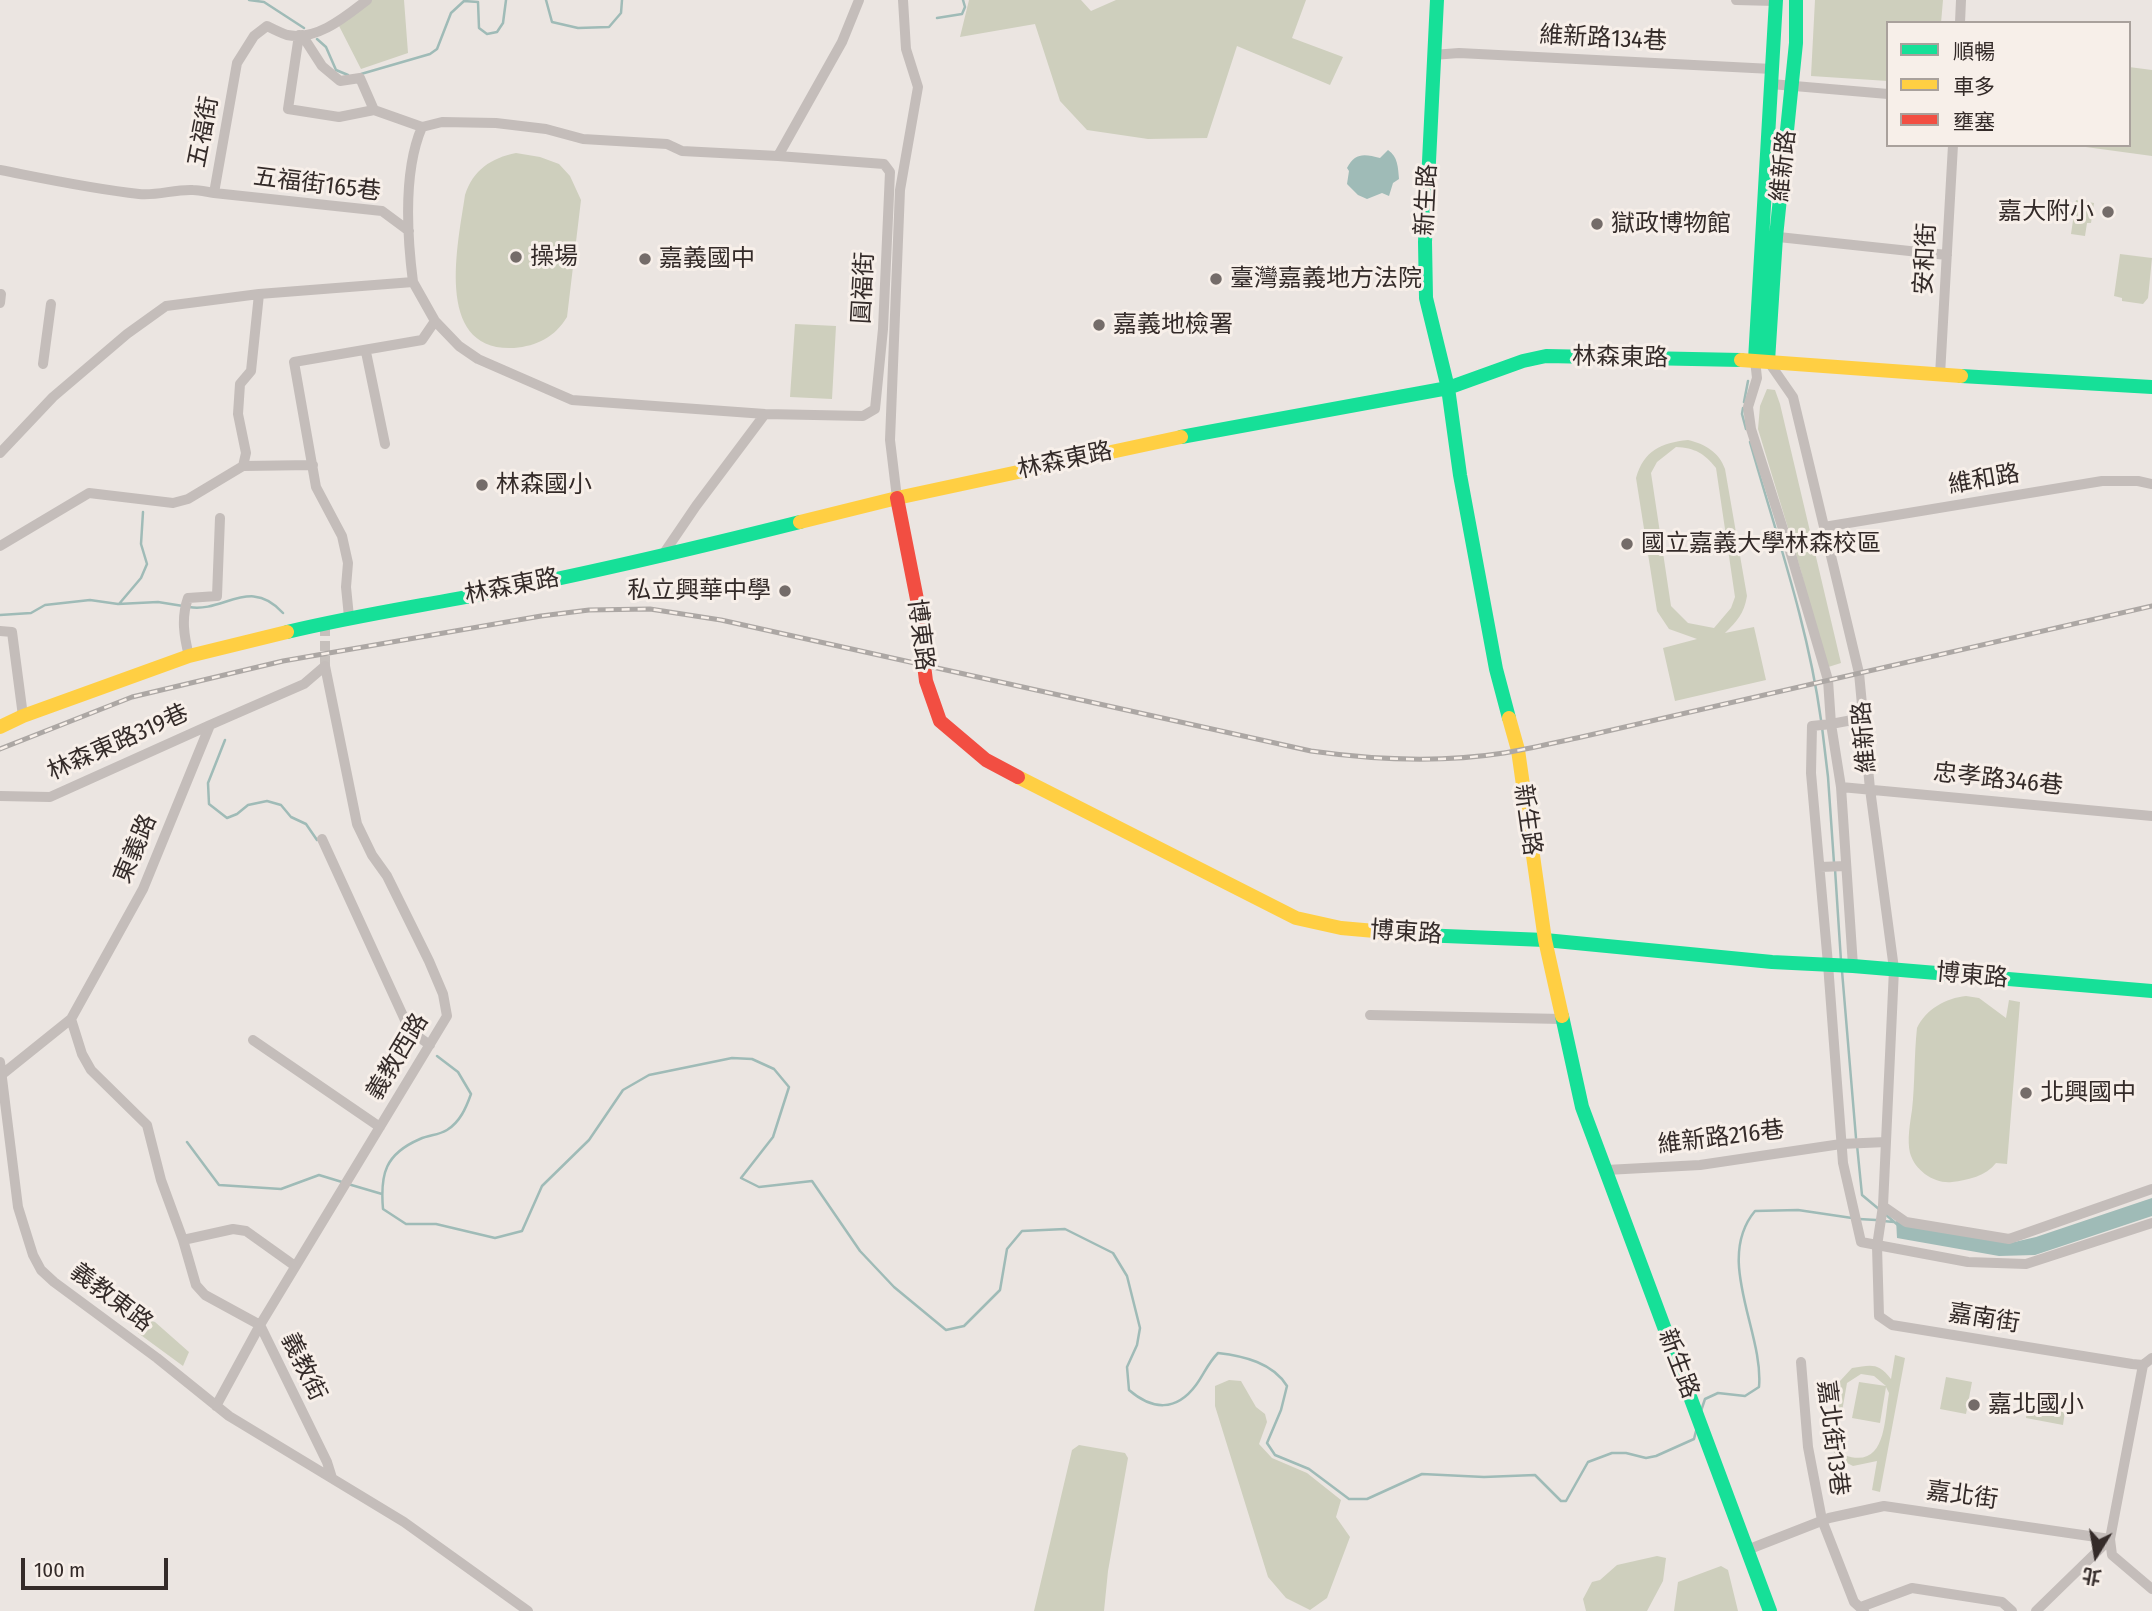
<!DOCTYPE html>
<html>
<head>
<meta charset="utf-8">
<style>
	body { margin:0 }
	#map { position:relative; width:2152px; height:1611px; overflow:hidden; background:#ebe5e1; font-family:"Fira Sans Condensed","Noto Sans TC",sans-serif }
	canvas { display:block }
	.legend { position:absolute; left:1886px; top:21px; width:245px; height:126px; box-sizing:border-box; background:#f7efe9; border:2px solid #a9a19c; margin:0; padding:9px 12px; list-style:none; font-size:21px; color:#342b29 }
	.legend li { display:flex; align-items:center; gap:14px; height:35px }
	.legend b { width:35px; border:2px solid #a9a19c }
	.north { position:absolute; left:2061px; top:1520px; width:70px; height:70px; -webkit-text-stroke:5px #f7efe9; paint-order:stroke; rotate:191deg; font-size:19px; font-weight:700; line-height:28px; text-align:center; color:#342b29 }
	.north::after { content:''; display:block; margin:auto; width:24px; height:32px; background:#342b29; clip-path:polygon(50% 0,100% 100%,50% 72%,0 100%) }
	.scale { position:absolute; left:21px; top:1558px; width:147px; height:32px; box-sizing:border-box; border:4px solid #342b29; border-top:0; padding-left:9px; font-size:21px; line-height:24px; white-space:nowrap; color:#342b29; -webkit-text-stroke:5px #f7efe9; paint-order:stroke }
</style>
</head>
<body>
<div id="map">
<canvas width="2152" height="1611"></canvas>
<ul class="legend">
<li><b style="height:9px;background:#16e098"></b>順暢</li>
<li><b style="height:9px;background:#ffcf43"></b>車多</li>
<li><b style="height:9px;background:#f24e42"></b>壅塞</li>
</ul>
<div class="north">北</div>
<div class="scale">100 m</div>
</div>
<script>
const context = document.querySelector('canvas').getContext('2d');
context.lineJoin = 'round';
function fillPath(path, color) { context.fillStyle = color; context.fill(path, 'evenodd'); }
function trace(path, color, width, dash) { context.strokeStyle = color; context.lineWidth = width; context.lineCap = dash ? 'butt' : 'round'; context.setLineDash(dash || []); context.stroke(path); }
function drawText(font, color, halo, rows, align = 'center') {
  context.font = font + ' "Fira Sans Condensed","Noto Sans TC",sans-serif'; context.lineWidth = 6; context.setLineDash([]); context.textBaseline = 'middle'; context.strokeStyle = halo; context.fillStyle = color; for (const [text, x, y, turn = 0] of rows) {
    context.save(); context.translate(x, y); context.rotate((+turn || 0) * Math.PI / 180); context.textAlign = isNaN(turn) ? turn : align; if (halo) context.strokeText(text, 0, 0); context.fillText(text, 0, 0); context.restore();
  }
}
fillPath(new Path2D(`
	M367 0H404L408 53 361 69 337 22Z
	M969 0H1081L1091 11 1116 0H1306L1292 38 1343 57 1330 85 1237 46 1207 138 1148 139 1087 130 1060 101 1035 24 960 37Z
	M1815 0H1943L1941 23H1888V81L1811 76Z
	M2129 67 2152 70V156L2071 145H2129Z
	M516 153 540 157 559 164 570 176 581 200 567 317C555 337 537 346 514 348 433 352 458 244 465 195 473 170 491 158 516 153Z
	M2076 200 2094 203 2091 223H2087L2085 236 2071 234Z
	M2120 254 2152 258 2148 298 2143 304 2122 301V298L2114 296Z
	M795 324 836 326 832 399 790 397Z
	M1767 389 1775 390 1780 404 1841 663 1825 668 1801 571 1758 429 1760 406Z
	M1688 440C1705 444 1719 452 1725 469L1747 596C1744 614 1737 621 1725 633L1754 627 1766 680 1675 701 1663 648 1697 639 1669 629 1657 611 1636 478C1644 450 1661 443 1688 440ZM1676 447C1695 448 1704 453 1716 468L1735 597 1731 608 1714 628 1688 623 1671 606 1651 473 1657 462Z
	M1966 996 1979 998 2006 1018 2009 1000 2020 1002 2007 1164 1996 1163C1986 1176 1968 1180 1952 1182 1935 1184 1915 1171 1910 1153 1907 1140 1910 1123 1912 1110 1915 1083 1914 1055 1917 1028 1926 1009 1946 998 1966 996Z
	M148 1320 155 1322 189 1352 183 1366 138 1333Z
	M1895 1355 1905 1358 1880 1492 1872 1490 1877 1461 1853 1466 1837 1458 1828 1440 1840 1381 1852 1368C1871 1365 1878 1362 1891 1379ZM1861 1374 1874 1376 1886 1386 1859 1382 1852 1418 1880 1423 1886 1387 1889 1393C1884 1422 1886 1470 1844 1455L1837 1440 1847 1383Z
	M1946 1377 1972 1382 1966 1414 1940 1409Z
	M1229 1380 1241 1381 1256 1407 1265 1414 1267 1422 1259 1444 1272 1458 1307 1473 1341 1500 1336 1517 1350 1537 1327 1598 1310 1610 1286 1598 1268 1577 1215 1406V1386Z
	M2029 1398 2066 1404 2063 1425 2026 1418Z
	M1079 1445 1125 1453 1128 1458 1108 1571 1104 1611H1034L1072 1450Z
	M1657 1556 1666 1558 1663 1581 1647 1611H1586L1583 1599 1592 1582 1600 1580 1617 1565Z
	M1721 1566 1728 1570 1738 1611H1674L1678 1582Z`), '#cecfbd');
fillPath(new Path2D(`
	M1388 150C1398 157 1398 167 1399 179L1393 183 1389 196 1382 193 1367 199 1358 195 1347 184 1349 171 1347 168C1355 152 1365 154 1380 158Z
	M2152 1198V1216L2035 1255 1999 1256 1897 1238 1896 1219 2010 1243 2036 1237Z`), '#9fbbb7');
trace(new Path2D(`
	M249 0 264 2 304 28
	M546 0 552 22 578 28 609 27 621 13 622 0
	M937 18 962 14 965 7 963 0
	M317 39 326 47 336 70 348 75
	M361 74 430 54 437 49 451 13 464 1 478 2 479 28 487 34 497 32 503 23 506 0
	M1744 402 1748 381
	M1743 408 1742 414 1746 429
	M1750 442C1776 534 1808 625 1821 720
	M119 604 141 578 147 564 141 544 143 512
	M189 607C224 613 250 576 283 613
	M0 615 31 613 45 605 90 600 118 604 158 602 183 606
	M1822 727 1828 777 1834 863
	M225 740 208 783 209 804 227 818 237 814 248 805 267 801 281 805 291 817 306 824 317 840
	M1835 869 1841 961
	M1842 971 1856 1138
	M437 1056 458 1072 471 1094C466 1108 460 1122 447 1130 439 1135 429 1135 420 1139 385 1154 380 1174 383 1209L406 1224H436L495 1238 522 1231 542 1186 589 1140 623 1090 649 1075 732 1058 752 1059 774 1069 789 1087 773 1137 741 1178 759 1187 812 1181 860 1251 894 1287 946 1330 964 1326 1000 1290 1007 1249 1022 1231 1065 1229 1113 1253 1127 1276 1140 1328 1137 1345 1127 1367 1129 1390C1152 1410 1176 1412 1196 1385 1204 1374 1208 1363 1218 1353 1244 1356 1273 1363 1287 1386L1281 1410 1267 1443 1275 1455 1309 1469 1349 1499H1367L1422 1474 1484 1477 1535 1475 1561 1501H1566L1588 1462 1612 1453H1626L1646 1458 1656 1456 1694 1439 1696 1431
	M187 1142 219 1185 281 1189 319 1175 342 1182
	M1857 1145 1862 1195 1880 1210
	M348 1184 382 1194
	M1885 1214 1899 1226
	M1859 1219 1876 1220
	M1883 1221 1894 1222
	M1701 1411 1705 1399 1718 1393 1745 1396 1759 1387C1764 1332 1714 1260 1755 1211L1798 1210 1852 1218`), '#9fbbb7', 2.5);
trace(new Path2D(`
	M325 666V623`), '#c6c0bc', 10, [10, 5]);
trace(new Path2D(`
	M1736 0 1775 1
	M1960 23 1961 0
	M299 35 288 109 339 117 374 110
	M302 35 322 66 340 81 360 78 374 110 422 127
	M1433 55 1459 53 1772 69
	M1771 84 1888 94
	M0 170C46 179 92 189 139 194 157 196 175 189 193 190 200 190 207 192 214 193L237 63 254 36 267 26C273 29 281 33 287 35 317 41 345 17 367 0
	M214 193 382 211 409 231
	M1769 236 1947 255
	M413 282 435 321 459 346 478 359 572 400 765 414 863 416 875 409 883 329 890 172 884 164 778 156 842 42 859 0
	M0 303 1 294
	M366 352 385 444
	M1755 360 1757 378 1748 407 1751 429 1790 551 1828 680 1831 724 1841 787 1853 966
	M1768 361 1793 397 1859 673 1870 789 1894 969 1883 1206 1877 1246 1879 1316 1892 1325 2132 1364 2143 1365 2152 1358
	M43 364 51 304
	M1940 375 1953 145
	M0 453 53 397 127 334 166 306 259 294 413 282C407 235 403 171 422 127L442 122 496 123 546 129 583 139 667 144 682 151 778 156
	M243 466 246 453 238 414 240 384 251 371 259 294
	M897 498 890 440 900 190 918 87 906 49 903 0
	M1824 527 2102 481H2138L2152 484
	M0 546 89 493 173 503 188 499 243 466 313 465
	M662 556 696 506 765 414
	M349 617 346 587 348 563 342 536 316 487 294 362 422 340 435 321
	M0 631 12 632 23 716
	M189 656C184 636 181 618 188 598L217 596 220 518
	M1863 718 1831 724 1812 726 1811 773 1828 964 1843 1163 1861 1242 1968 1262 2026 1264 2152 1223
	M1841 787 2152 816
	M0 796 50 797 210 725
	M322 839 410 1031 430 1045
	M1820 867 1846 866
	M1370 1015 1562 1019
	M71 1019 82 1054 91 1070 147 1125 161 1180 183 1240 196 1285 205 1295 260 1325 327 1462 332 1478
	M253 1040 380 1127
	M0 1062 18 1207 33 1255 41 1270 54 1282 157 1358 229 1416 404 1522 528 1611
	M0 1076 71 1019 143 889 210 725 304 684 325 666
	M1606 1170 1700 1165 1841 1144 1886 1142
	M1883 1206 1906 1222 2009 1239 2152 1189
	M183 1240 233 1229 246 1231 295 1266
	M1801 1362 1808 1447 1822 1520 1854 1602 1864 1611
	M2143 1365 2110 1539 2112 1555 2152 1589
	M216 1406 260 1325 447 1016 443 994 429 961 387 876 372 855 357 824 325 666
	M1747 1550 1829 1518 1884 1506 2110 1539
	M1861 1607 1912 1588 2002 1602 2012 1611
	M2036 1611 2110 1539`), '#c4bdba', 10);
trace(new Path2D(`
	M1437 0 1425 242 1426 298 1448 388 1460 475 1496 669 1509 718
	M1755 360 1776 0
	M1768 361 1776 237 1796 43V0
	M1961 376 2152 387
	M1181 437 1448 388 1523 361 1546 356 1741 360
	M287 632C353 616 420 606 487 593 592 573 696 548 800 522
	M1420 935 1545 940 1772 962 1853 966 2152 991
	M1562 1016 1582 1107 1770 1611`), '#16e098', 14);
trace(new Path2D(`
	M1741 360 1961 376
	M800 522 897 498 1181 437
	M1509 718 1518 750 1545 940 1562 1016
	M0 727 23 716 189 656 287 632
	M1018 777 1296 918 1341 928 1420 935`), '#ffcf43', 14);
trace(new Path2D(`
	M897 498 926 645 924 665 926 681 940 721 986 760 1018 777`), '#f24e42', 14);
const rail = new Path2D(`
	M0 749 132 697 283 661 541 616 589 610 650 609 721 620 1311 751C1375 760 1440 763 1504 753 1528 749 1553 743 1577 738L2152 606`);
trace(rail, '#aca7a4', 5);
trace(rail, '#f7efe9', 2.5, [8]);
for (const [x, y, r, color] of [
	[2108,212,7,"#746c69"],
	[1597,224,7,"#746c69"],
	[516,257,7,"#746c69"],
	[645,259,7,"#746c69"],
	[1216,279,7,"#746c69"],
	[1099,325,7,"#746c69"],
	[482,485,7,"#746c69"],
	[1627,544,7,"#746c69"],
	[785,591,7,"#746c69"],
	[2026,1093,7,"#746c69"],
	[1974,1405,7,"#746c69"]
]) { const dot = new Path2D(); dot.arc(x, y, r, 0, 2 * Math.PI); context.fillStyle = color; context.fill(dot); trace(dot, '#f7efe9', 2.5); }
drawText('24px', '#342b29', '#f7efe9', [
	["維新路134巷",1603,39,3],
	["五福街",204,132,-79],
	["維新路",1784,166,-84],
	["五福街165巷",317,185,7],
	["新生路",1427,200,-87],
	["安和街",1926,259,-87],
	["圓福街",864,288,-87],
	["林森東路",1620,358,1],
	["林森東路",1065,461,-12],
	["維和路",1984,480,-10],
	["林森東路",512,587,-11],
	["博東路",920,635,83],
	["維新路",1865,737,-95],
	["林森東路319巷",118,743,-24],
	["忠孝路346巷",1998,780,6],
	["新生路",1527,820,82],
	["東義路",136,849,-67],
	["博東路",1406,933,4],
	["博東路",1972,976,5],
	["義教西路",398,1057,-59],
	["維新路216巷",1721,1138,-7],
	["義教東路",111,1298,37],
	["嘉南街",1984,1319,9],
	["新生路",1678,1364,69],
	["義教街",303,1367,64],
	["嘉北街13巷",1832,1438,83],
	["嘉北街",1962,1496,8]
]);
drawText('24px', '#342b29', '#f7efe9', [
	["嘉大附小",2094,212,"right"],
	["獄政博物館",1611,224],
	["操場",530,257],
	["嘉義國中",659,259],
	["臺灣嘉義地方法院",1230,279],
	["嘉義地檢署",1113,325],
	["林森國小",496,485],
	["國立嘉義大學林森校區",1641,544],
	["私立興華中學",771,591,"right"],
	["北興國中",2040,1093],
	["嘉北國小",1988,1405]
], 'left');
</script>
</body>
</html>
